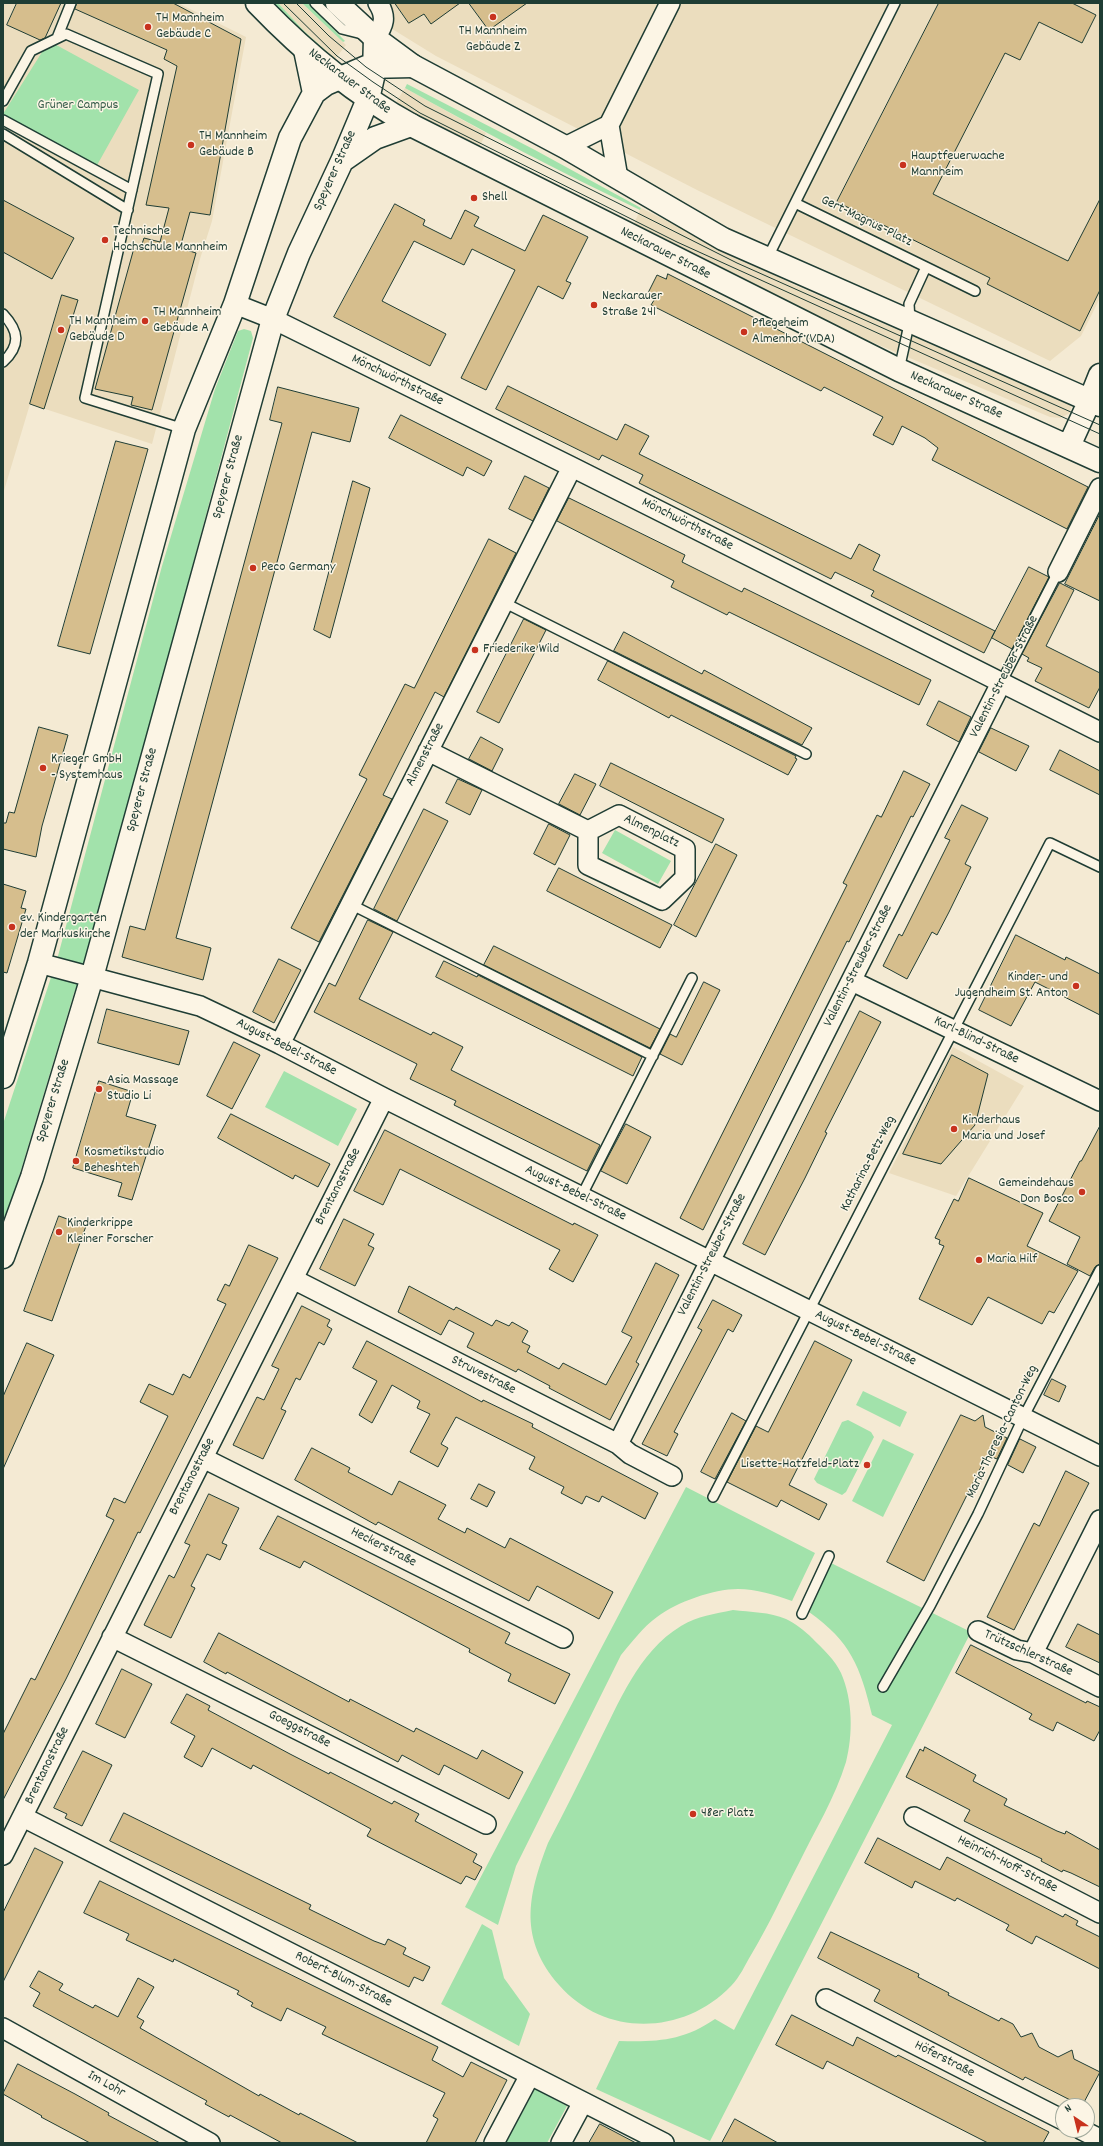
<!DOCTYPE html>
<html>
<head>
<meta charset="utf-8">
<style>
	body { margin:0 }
	#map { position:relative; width:1103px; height:2146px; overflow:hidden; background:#f4ead3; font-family:Dekko,sans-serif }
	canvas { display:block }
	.frame { position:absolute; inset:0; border:4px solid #1f3d34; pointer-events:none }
	.north { position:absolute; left:1055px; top:2098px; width:40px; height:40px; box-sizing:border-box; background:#fcf5e5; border:1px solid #a4ab9e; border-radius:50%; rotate:325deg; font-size:11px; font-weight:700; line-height:16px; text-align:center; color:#1f3d34 }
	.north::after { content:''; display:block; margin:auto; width:14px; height:18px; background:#c8321e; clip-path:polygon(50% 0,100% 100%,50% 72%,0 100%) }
</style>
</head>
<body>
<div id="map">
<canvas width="1103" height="2146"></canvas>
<div class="frame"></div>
<div class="north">N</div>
</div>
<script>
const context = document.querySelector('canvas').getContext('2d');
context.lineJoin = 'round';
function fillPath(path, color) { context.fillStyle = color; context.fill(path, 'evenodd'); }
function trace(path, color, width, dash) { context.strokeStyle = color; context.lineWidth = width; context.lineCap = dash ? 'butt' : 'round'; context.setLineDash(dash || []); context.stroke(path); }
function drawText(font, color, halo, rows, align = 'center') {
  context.font = font + ' Dekko,sans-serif'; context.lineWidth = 3; context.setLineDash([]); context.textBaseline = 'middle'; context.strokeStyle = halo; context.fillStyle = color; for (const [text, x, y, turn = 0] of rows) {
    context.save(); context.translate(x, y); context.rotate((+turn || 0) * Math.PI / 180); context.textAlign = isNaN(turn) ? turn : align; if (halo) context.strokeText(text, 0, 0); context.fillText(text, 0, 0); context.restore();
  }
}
fillPath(new Path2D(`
	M3 3H178L246 37 212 221 200 259 152 444 30 404 3 494V259L64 291 3 259Z
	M278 3H302L346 45 335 59 305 32Z
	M385 3H1100V298L1081 336 1050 361 699 191 436 56 389 27Z
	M405 88 486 133 479 148 427 122 396 102Z
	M641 208 794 285 1069 404 1071 407 1070 413 1060 418 1050 417 855 335 633 226Z
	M953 1047 1024 1086 956 1196 889 1173Z`), '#ebddbe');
fillPath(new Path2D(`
	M272 3H278L305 32 334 58 332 60Z
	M302 3H308L345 41 343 42Z
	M49 41 139 90 96 167 3 114Z
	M407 84 535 150 641 208 640 210C560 172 482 131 405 88Z
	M244 329 251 331 253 338 87 963 74 993 15 1190 3 1220V1124L58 956 162 566 215 389 238 331Z
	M615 830 671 861 658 884 602 853Z
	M284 1071 357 1109 338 1146 265 1107Z
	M863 1391 907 1412 900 1427 856 1405Z
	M848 1420 871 1432 874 1437 846 1492 842 1495 817 1483 814 1479 842 1422Z
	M883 1439 914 1454 883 1517 852 1501Z
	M686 1487 815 1553 792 1601C775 1595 756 1589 738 1589 713 1589 677 1602 657 1617 643 1627 632 1642 621 1655L516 1866 498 1925 465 1907Z
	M831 1563 971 1632 710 2141 596 2089 619 2041C657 2042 683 2041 715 2019L734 2030 892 1725 872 1715C860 1666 851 1642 809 1612Z
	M733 1610C750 1612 770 1612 786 1619 795 1623 805 1631 812 1638 823 1649 835 1660 841 1673 853 1700 853 1735 846 1762 835 1798 815 1830 799 1863 783 1894 769 1925 751 1955 745 1965 740 1977 731 1986 684 2035 605 2038 559 1985 519 1939 527 1897 548 1843 565 1811 581 1778 597 1746 619 1703 638 1652 681 1626 698 1616 714 1614 733 1610Z
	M482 1924 492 1930 504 1978 530 2014 519 2046 441 2004Z
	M535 2089 567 2106 547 2143H506Z`), '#a2e2ab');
const building = new Path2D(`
	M17 3H61L45 38 40 40 7 25Z
	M77 3H173L241 39 210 215 190 212 180 248 196 253 152 410 131 405 133 397 95 389 134 248 140 250 144 238 160 242 169 208 146 205 177 66 164 59 167 50 75 9Z
	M395 3H460L431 24 424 14 409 23Z
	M469 3H527L489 30Z
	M939 3H1072L1096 15 1082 43 1039 22 1020 60 1005 53 933 194 1068 261 1100 199V290L1080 331 987 284 990 278 837 202Z
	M3 200 74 238 52 279 3 252Z
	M395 204 425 220 423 225 451 239 465 210 479 217 474 226 525 251 543 215 588 237 566 281 571 283 563 299 538 286 486 390 461 378 515 270 472 249 464 265 414 241 382 301 446 334 430 366 334 317Z
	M668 274 1088 487 1067 529 932 460 938 448 925 438 902 426 893 445 873 435 883 417 824 387 821 391 651 305 656 297 648 293 657 275 666 279Z
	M62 295 78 300 44 409 30 404Z
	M508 386 617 440 625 424 649 436 639 454 851 559 859 544 880 555 873 570 995 631 984 653 871 596 874 591 835 572 831 579 639 483 643 475 602 455 599 460 496 409Z
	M278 387 359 408 350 442 312 432 176 938 211 948 203 980 122 957 130 926 145 930 282 423 270 420Z
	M401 415 492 461 484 476 467 467 463 476 389 438Z
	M116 441 148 449 90 654 58 646Z
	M525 476 549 488 533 521 509 509Z
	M353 481 370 488 330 638 314 630Z
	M569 498 685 555 682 562 742 592 744 588 931 680 919 705 729 612 727 615 671 587 674 581 557 521Z
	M1100 514V601L1065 584Z
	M489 539 516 553 444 697 435 692 399 763 383 795 392 799 319 942 291 928 367 779 359 775 405 684 414 688Z
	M1029 567 1049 577 1012 649 992 638Z
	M1060 583 1074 590 1046 646 1100 673V687L1089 708 1035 681 1042 668 1027 661 1029 658 1022 654Z
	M524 619 546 630 499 723 477 712Z
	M624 632 702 674 704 670 812 728 802 745 614 651Z
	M608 661 796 756 795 758 797 759 788 775 671 715 669 718 598 680Z
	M939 701 971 717 959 742 927 725Z
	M39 727 68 735 42 826 36 857 3 849V823H6L9 812 14 813Z
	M991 728 1029 746 1016 771 979 752Z
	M481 737 503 749 492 771 469 759Z
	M1060 750 1100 771V795L1050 770Z
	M611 763 724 819 712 843 600 786Z
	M904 771 930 784 913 817 911 816 849 942 847 941 703 1230 680 1218 847 885 843 883 877 815 881 817Z
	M575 774 596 784 580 815 559 804Z
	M458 779 482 790 470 815 446 803Z
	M962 805 988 818 965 864 971 867 949 912 937 935 932 932 907 979 883 966 899 934 902 936 950 840 945 838Z
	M424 809 448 821 397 921 374 909Z
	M549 824 570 835 555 865 534 854Z
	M716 844 737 855 696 937 674 925Z
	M559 868 672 925 660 948 547 891Z
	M3 884 26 891 21 908 26 909 7 973 3 972Z
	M368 920 393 932 359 999 431 1035 433 1032 463 1047 451 1070 600 1145 587 1171 454 1105 456 1101 410 1079 417 1064 314 1012 329 983 335 986Z
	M1016 935 1065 960 1066 957 1100 974V1015L1035 982 1011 1026 979 1010Z
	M494 946 660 1029 650 1048 484 965Z
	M279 959 301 970 274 1023 253 1012Z
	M444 961 477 977 478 975 642 1057 633 1076 436 977Z
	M704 982 720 990 682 1065 660 1054 670 1034 676 1037Z
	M107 1009 189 1031 179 1065 98 1043Z
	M860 1011 881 1022 825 1132 827 1133 805 1178 765 1255 743 1244Z
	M234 1042 260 1055 232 1109 207 1096Z
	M952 1055 988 1074 975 1125 941 1164 903 1154Z
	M99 1081 133 1092 126 1116 156 1125 132 1200 118 1196 122 1183 73 1168Z
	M231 1114 330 1164 318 1187 295 1175 293 1179 218 1138Z
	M626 1124 651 1137 627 1184 601 1171Z
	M1100 1126V1264L1095 1267 1090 1276 1067 1264 1080 1237 1049 1221 1080 1161H1081Z
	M385 1130 573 1225 574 1223 598 1235 573 1282 549 1269 560 1250 400 1169 383 1205 354 1191Z
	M969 1178 1043 1213 1027 1246 1078 1271 1054 1313 1049 1311 1042 1324 988 1297 972 1325 919 1299 944 1246 939 1244 940 1240 935 1238 954 1199 958 1201Z
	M59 1216 86 1226 52 1321 24 1311Z
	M344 1219 374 1234 368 1245 374 1248 355 1286 320 1269Z
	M249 1245 278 1258 140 1533 138 1532 66 1679 3 1800V1734L31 1678 35 1680 114 1520 106 1516 114 1498 125 1503 168 1416 140 1402 149 1384 173 1395 183 1374 190 1378 226 1304 217 1300 225 1284 229 1286Z
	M656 1263 679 1275 636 1362 639 1364 610 1420 549 1388 550 1386 518 1369 516 1372 467 1347 474 1333 449 1320 441 1335 398 1312 409 1286 454 1310 456 1307 492 1326 496 1320 509 1326 512 1322 528 1331 522 1342 530 1346 527 1352 559 1369 563 1363 606 1385 632 1337 622 1332Z
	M713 1300 742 1315 733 1332 728 1329 674 1432 678 1434 667 1456 642 1444 702 1330 698 1328Z
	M302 1306 330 1320 327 1326 332 1329 324 1345 319 1342 300 1380 296 1378 281 1409 286 1411 263 1459 233 1445 257 1397 264 1400 279 1369 272 1366Z
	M367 1341 482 1402 483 1400 533 1424 532 1427 658 1493 645 1519 602 1496 599 1502 586 1496 582 1504 561 1493 564 1487 529 1469 535 1457 456 1417 441 1444 448 1448 438 1467 410 1452 430 1414 417 1408 420 1401 392 1385 372 1423 359 1415 377 1381 353 1368Z
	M815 1341 852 1360 789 1485 827 1504 819 1520 781 1500 777 1507 727 1482 756 1426 768 1432Z
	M27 1343 54 1355 3 1469V1397Z
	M1052 1379 1066 1386 1059 1402 1044 1395Z
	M732 1413 746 1421 715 1479 701 1472Z
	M961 1415 975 1421 983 1415 985 1427 1007 1438 997 1459 987 1455 924 1581 887 1562Z
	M1020 1439 1036 1447 1023 1473 1008 1465Z
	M312 1448 350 1468 348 1472 392 1495 399 1481 446 1505 438 1519 465 1533 467 1528 505 1548 510 1538 613 1592 599 1619 537 1586 529 1601 378 1522 376 1525 295 1480Z
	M1066 1471 1089 1483 1014 1630 987 1617 1034 1523 1039 1526Z
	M479 1484 495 1492 487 1507 471 1499Z
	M209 1494 239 1508 222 1543 227 1545 220 1560 207 1554 191 1586 195 1588 171 1638 144 1625 169 1575 174 1578 190 1545 185 1543Z
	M278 1516 510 1633 505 1643 570 1674 555 1704 508 1681 511 1674 469 1652 470 1649 380 1601 304 1561 300 1568 260 1549Z
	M1078 1624 1100 1635V1663L1066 1647Z
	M219 1633 349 1702 350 1699 414 1732 416 1728 477 1759 482 1750 523 1772 509 1799 444 1765 439 1775 402 1755 398 1762 227 1672 226 1674 204 1662Z
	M971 1645 1086 1703 1087 1701 1100 1707V1730L1094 1741 1057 1722 1053 1731 1029 1719 1032 1714 956 1673Z
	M122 1669 152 1684 125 1738 96 1724Z
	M187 1694 210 1706 208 1710 290 1754 329 1774 330 1772 392 1804 394 1801 419 1814 415 1821 477 1854 473 1862 482 1867 475 1880 466 1876 461 1884 398 1852 367 1836 371 1829 253 1765 251 1769 212 1748 202 1767 184 1757 195 1736 171 1723Z
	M925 1747 976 1775 973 1781 1007 1799 1004 1805 1057 1831 1065 1834 1066 1831 1100 1850V1887L1071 1873 1063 1870 1062 1872 1041 1861 1042 1859 964 1821 970 1810 906 1777 920 1749 923 1751Z
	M83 1751 112 1765 82 1826 65 1818 67 1814 54 1808Z
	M124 1813 311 1905 309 1909 374 1941 385 1945 388 1939 406 1948 403 1954 430 1967 423 1981 414 1977 409 1987 110 1841Z
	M878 1838 940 1870 947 1857 1063 1917 1065 1914 1078 1921 1076 1925 1100 1937V1969L1036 1936 1032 1944 1006 1930 1009 1925 957 1898 955 1901 915 1881 912 1888 865 1863Z
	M35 1848 63 1862 3 1982V1913Z
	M100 1881 438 2047 432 2060 463 2077 471 2062 507 2080 475 2143H426L438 2119 433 2116 445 2093 322 2034 326 2027 287 2008 281 2021 251 2006 253 2003 237 1994 239 1991 174 1959 173 1962 126 1940 129 1934 84 1913Z
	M831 1932 919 1974 918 1977 949 1993 948 1995 999 2021 1001 2018 1013 2024 1021 2037 1032 2033 1039 2047 1058 2057 1072 2050 1074 2059 1100 2072 1082 2106 1025 2077 1023 2080 874 2001 880 1990 818 1958Z
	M39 1971 63 1984 59 1990 93 2008 95 2005 118 2017 138 1978 154 1987 137 2017 144 2021 140 2028 259 2096 260 2094 299 2115 300 2113 358 2143H282L230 2115 229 2117 205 2104 207 2101 33 2006 40 1993 30 1987Z
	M792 2015 853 2046 857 2037 896 2057 898 2055 1049 2132 1043 2143H988L827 2061 823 2069 776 2045Z
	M18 2064 75 2094 109 2113 108 2115 160 2143H90L41 2117 42 2116 3 2094Z
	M735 2119 778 2143H722Z
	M600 2124 636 2143H589Z`);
fillPath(building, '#d6be8d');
trace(building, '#1f3d34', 1);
const lane = new Path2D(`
	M315 3 342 29 362 34
	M57 38 71 3
	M3 101 31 51 66 34 158 74 85 398 184 429
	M3 120 132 190
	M3 134 128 210
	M795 203 926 267 909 304 910 320 899 370
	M767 259 895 3
	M926 267 975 291
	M3 314C19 331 21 345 3 362
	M503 602 806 754
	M1001 683 1058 572
	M350 904 653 1056
	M581 1197 692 978
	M713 1497 1050 843 1100 867
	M802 1614 829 1556
	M883 1687 930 1606 978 1514 1023 1418 1100 1270`);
const street = new Path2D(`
	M375 38C384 25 387 17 378 3
	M609 125 618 178
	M565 147 609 125 670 3
	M235 304 273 319 572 467 1100 732
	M1058 572 1100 488
	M428 751 588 831
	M619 815 685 849V878L662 900 588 865V831Z
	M39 963 200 1006 280 1044 384 1098 1100 1456
	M852 981 1100 1101
	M280 1044 572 467
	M293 1279 618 1444 630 1454 672 1476
	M618 1444 1001 683
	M203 1458 563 1638
	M978 1631 1017 1650 1033 1653 1100 1687
	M112 1637 486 1824
	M1033 1653 1100 1520
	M23 1817 664 2143
	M914 1817 1100 1913
	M3 1855 384 1098
	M826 1999 1063 2120
	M3 2028 210 2143
	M1082 2130 1100 2139
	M494 2143 530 2075
	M561 2143 583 2102`);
const secondary = new Path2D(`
	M305 50 314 93
	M342 161 375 138 411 125
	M1090 400 1100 375
	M3 1077 39 963 184 429 235 304 290 138 314 93 326 84 366 67 413 66
	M3 1257 32 1177 92 977 273 319 299 253 342 161 368 99 374 73 375 38`);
const primary = new Path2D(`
	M257 3C303 51 353 93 411 125L899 370 1100 461
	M337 3 375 38 413 66 565 147 723 239 1100 405
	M1069 446 1090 400`);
trace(lane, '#1f3d34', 12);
trace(street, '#1f3d34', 22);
trace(secondary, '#1f3d34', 25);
trace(primary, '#1f3d34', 25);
trace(lane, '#fcf5e5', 9);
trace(street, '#fcf5e5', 19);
trace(secondary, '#fcf5e5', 22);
trace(primary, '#fcf5e5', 22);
trace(new Path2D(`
	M283 3 337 56 373 82 420 113 677 242 1100 434
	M296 3 329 36 366 67 425 106 737 263 1100 425`), '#1f3d34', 1);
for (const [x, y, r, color] of [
	[493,17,4,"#c8321e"],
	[148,27,4,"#c8321e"],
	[191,145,4,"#c8321e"],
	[903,165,4,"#c8321e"],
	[474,198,4,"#c8321e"],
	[105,240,4,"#c8321e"],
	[594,305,4,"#c8321e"],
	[145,321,4,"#c8321e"],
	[61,330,4,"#c8321e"],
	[744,332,4,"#c8321e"],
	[253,568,4,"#c8321e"],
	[475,650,4,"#c8321e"],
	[43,768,4,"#c8321e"],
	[12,927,4,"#c8321e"],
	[1076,986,4,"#c8321e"],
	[99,1089,4,"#c8321e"],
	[954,1129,4,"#c8321e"],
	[76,1161,4,"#c8321e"],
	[1082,1192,4,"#c8321e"],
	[59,1232,4,"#c8321e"],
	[979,1260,4,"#c8321e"],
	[867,1465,4,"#c8321e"],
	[693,1814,4,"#c8321e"]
]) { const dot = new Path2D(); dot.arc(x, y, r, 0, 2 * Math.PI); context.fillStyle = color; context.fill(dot); trace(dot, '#fcf5e5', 1.5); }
drawText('14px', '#1f3d34', '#fcf5e5', [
	["TH Mannheim",156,19],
	["Gebäude C",156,35],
	["TH Mannheim",493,32,"center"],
	["Gebäude Z",493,48,"center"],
	["TH Mannheim",199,137],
	["Gebäude B",199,153],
	["Hauptfeuerwache",911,157],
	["Mannheim",911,173],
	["Shell",482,198],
	["Technische",113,232],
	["Hochschule Mannheim",113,248],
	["Neckarauer",602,297],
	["Straße 241",602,313],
	["TH Mannheim",153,313],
	["Gebäude A",153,329],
	["TH Mannheim",69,322],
	["Gebäude D",69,338],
	["Pflegeheim",752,324],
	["Almenhof (VDA)",752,340],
	["Peco Germany",261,568],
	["Friederike Wild",483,650],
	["Krieger GmbH",51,760],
	["- Systemhaus",51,776],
	["ev. Kindergarten",20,919],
	["der Markuskirche",20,935],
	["Kinder- und",1068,978,"right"],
	["Jugendheim St. Anton",1068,994,"right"],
	["Asia Massage",107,1081],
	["Studio Li",107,1097],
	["Kinderhaus",962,1121],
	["Maria und Josef",962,1137],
	["Kosmetikstudio",84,1153],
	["Beheshteh",84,1169],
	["Gemeindehaus",1074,1184,"right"],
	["Don Bosco",1074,1200,"right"],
	["Kinderkrippe",67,1224],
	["Kleiner Forscher",67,1240],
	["Maria Hilf",987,1260],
	["Lisette-Hatzfeld-Platz",859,1465,"right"],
	["48er Platz",701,1814]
], 'left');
drawText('14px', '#1f3d34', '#fcf5e5', [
	["Neckarauer Straße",349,82,37],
	["Speyerer Straße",336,171,-66],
	["Gert-Magnus-Platz",866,222,26],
	["Neckarauer Straße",665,254,27],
	["Mönchwörthstraße",397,381,26],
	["Neckarauer Straße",956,396,24],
	["Speyerer Straße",229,477,-75],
	["Mönchwörthstraße",687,525,27],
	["Valentin-Streuber-Straße",1005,677,-63],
	["Almenstraße",426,755,-63],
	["Speyerer Straße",143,790,-75],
	["Almenplatz",651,832,26],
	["Valentin-Streuber-Straße",859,966,-63],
	["Karl-Blind-Straße",976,1041,26],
	["August-Bebel-Straße",286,1048,27],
	["Speyerer Straße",54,1101,-73],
	["Katharina-Betz-Weg",869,1164,-63],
	["Brentanostraße",339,1187,-63],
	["August-Bebel-Straße",575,1194,26],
	["Valentin-Streuber-Straße",713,1255,-63],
	["August-Bebel-Straße",865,1339,26],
	["Struvestraße",483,1376,27],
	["Maria-Theresia-Canton-Weg",1003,1432,-64],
	["Brentanostraße",193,1477,-63],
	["Heckerstraße",383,1548,27],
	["Trützschlerstraße",1028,1654,24],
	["Goeggstraße",299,1730,27],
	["Brentanostraße",48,1766,-64],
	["Heinrich-Hoff-Straße",1007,1865,27],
	["Robert-Blum-Straße",343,1980,27],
	["Höferstraße",944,2060,27],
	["Im Lohr",106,2085,29]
]);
drawText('14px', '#395e4c', '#fcf5e5', [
	["Grüner Campus",78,106]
]);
</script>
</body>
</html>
